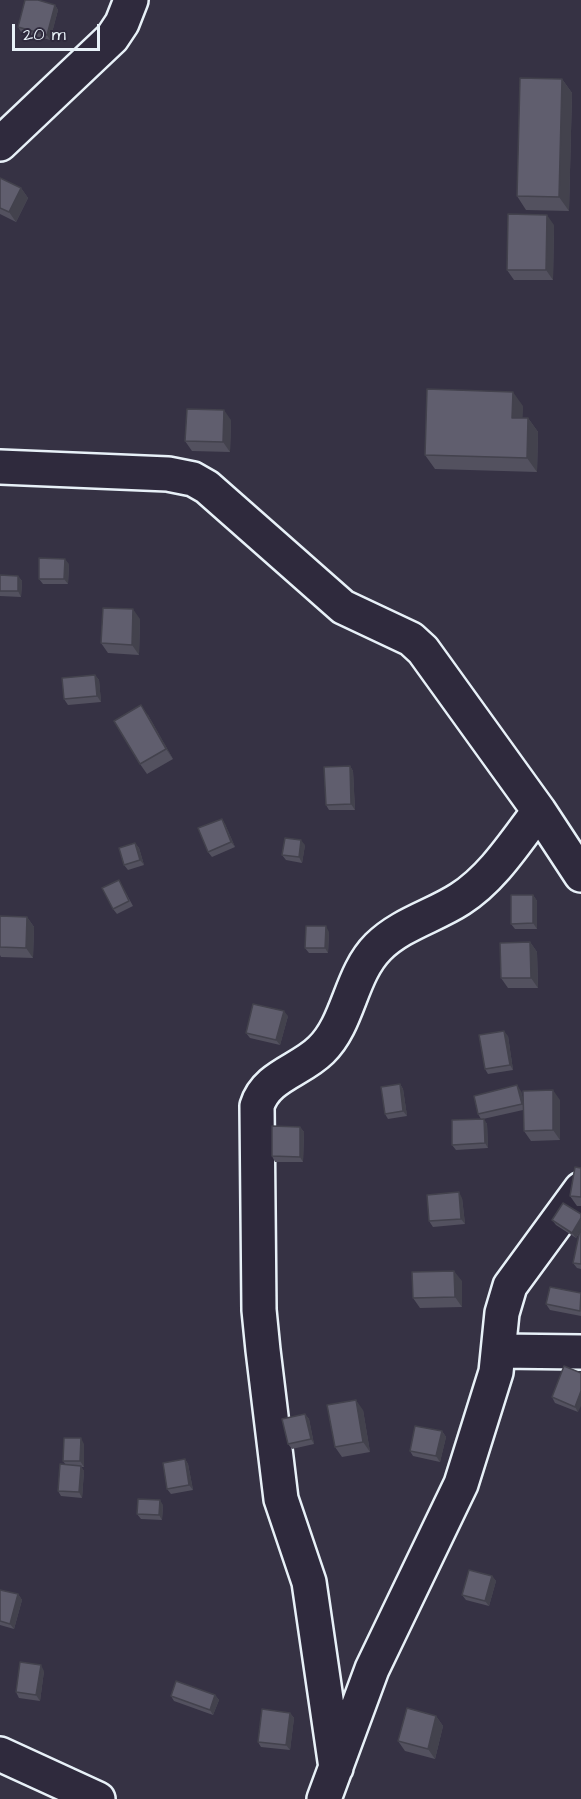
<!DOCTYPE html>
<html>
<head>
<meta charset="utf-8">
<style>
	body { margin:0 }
	#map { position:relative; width:581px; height:1799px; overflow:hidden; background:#363244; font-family:"Architects Daughter",sans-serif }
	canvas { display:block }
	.scale { position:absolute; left:12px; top:24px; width:88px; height:27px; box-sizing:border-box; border:3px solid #e8f1f8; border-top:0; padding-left:8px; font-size:18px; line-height:21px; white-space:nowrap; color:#e8f1f8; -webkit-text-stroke:4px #2f2a3d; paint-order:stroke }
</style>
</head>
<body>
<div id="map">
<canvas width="581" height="1799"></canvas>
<div class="scale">20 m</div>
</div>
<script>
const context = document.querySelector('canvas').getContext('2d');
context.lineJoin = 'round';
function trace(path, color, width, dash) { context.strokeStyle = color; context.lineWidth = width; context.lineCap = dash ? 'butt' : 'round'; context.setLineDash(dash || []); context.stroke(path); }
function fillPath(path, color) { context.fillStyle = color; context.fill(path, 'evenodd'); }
const minor = new Path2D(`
	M0 144 112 38 122 23 131 0
	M0 467 168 474 193 479 207 487 343 607 411 639 423 650 539 811 581 875
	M500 1351 581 1352
	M0 1754 98 1799
	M336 1768 309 1582 281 1499 263 1350 259 1310 257 1106C266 1076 300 1071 321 1050 349 1023 350 975 378 947 401 924 434 916 460 899 493 878 516 841 539 811
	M324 1799 372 1669 461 1484 496 1372 502 1313 510 1286 581 1189`);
trace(minor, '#e8f1f8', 38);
trace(minor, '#2f2a3d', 33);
fillPath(new Path2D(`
	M55 5 58 10 50 40 21 32 18 27Z
	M562 79 572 93 569 211 526 210 517 196Z
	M0 178 21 188 28 198 16 222 0 214Z
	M554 225 553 280H514L507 270Z
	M523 406 522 418H528L538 432 537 472 435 469 425 455Z
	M231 420 230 452 192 451 185 441Z
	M69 564 68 584H43L39 579Z
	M0 575 18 576 22 581 21 597 0 596Z
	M140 619 139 655 108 653 101 643Z
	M95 675 99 680 101 702 68 705 64 699Z
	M148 715 173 759 147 774 140 764Z
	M350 766 353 771 355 810H329L326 805Z
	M222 819 225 824 235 847 212 857 208 852Z
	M135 843 139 848 144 865 128 870 124 865Z
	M305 845 302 863 286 860 282 855Z
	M119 880 133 906 117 914 113 909Z
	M533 895 537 901V929H515L511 924Z
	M0 916 27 917 34 927 33 958 1 957 0 955Z
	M329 932 328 953H309L305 948Z
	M530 942 537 952 538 988H508L501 978Z
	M288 1016 280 1045 250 1038 246 1033Z
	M508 1036 513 1070 488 1074 485 1069Z
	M400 1084 403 1089 407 1116 388 1119 385 1114Z
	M521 1091 523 1100H560V1140L531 1141 524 1131 523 1110 483 1119 487 1124 488 1148 456 1150 452 1145 481 1119 478 1114Z
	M300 1127 304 1132 303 1162H275L272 1156Z
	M581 1168V1206H577L570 1196Z
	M462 1198 465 1224 433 1227 429 1221Z
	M552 1220 581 1230V1269L577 1268 573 1263 580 1232 576 1238 556 1225Z
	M462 1281V1307L420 1308 413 1298Z
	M581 1293V1316L550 1310 546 1304Z
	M564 1366 578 1412 555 1403 552 1397Z
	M363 1410 370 1452 342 1457 335 1447Z
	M305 1414 309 1419 314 1444 292 1449 288 1444Z
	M442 1431 446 1437 440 1462 413 1456 410 1451Z
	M84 1444V1467H81L84 1471 82 1498 61 1496 58 1491 66 1465 63 1461Z
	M185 1459 188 1464 193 1490 171 1494 167 1489Z
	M163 1505 162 1520 141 1519 137 1514Z
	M492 1576 496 1581 489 1606 466 1600 462 1595Z
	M0 1590 18 1594 22 1600 14 1629 0 1625Z
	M44 1671 40 1701 19 1698 16 1692Z
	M215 1695 219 1700 213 1715 174 1701 171 1696Z
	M290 1713 294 1718 290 1750 261 1747 258 1742Z
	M436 1716 443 1726 435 1759 405 1751 398 1741Z`), '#53515f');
fillPath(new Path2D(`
	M55 5 58 10 50 40 47 35Z
	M562 79 572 93 569 211 559 197Z
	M21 188 28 198 16 222 9 212Z
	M547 215 554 225 553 280 546 270Z
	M513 392 523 406 522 432 512 418Z
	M224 410 231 420 230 452 223 442Z
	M528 418 538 432 537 472 527 458Z
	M65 559 69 564 68 584 64 579Z
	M18 576 22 581 21 597 18 591Z
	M133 609 140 619 139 655 132 645Z
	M95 675 99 680 101 702 97 696Z
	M141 705 148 715 173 759 166 749Z
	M350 766 353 771 355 810 351 804Z
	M222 819 225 824 235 847 231 842Z
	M301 840 305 845 302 863 299 857Z
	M135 843 139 848 144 865 140 860Z
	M533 895 537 901V929L533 923Z
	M27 917 34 927 33 958 26 948Z
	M326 926 329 932 328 953 325 948Z
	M530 942 537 952 538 988 531 978Z
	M284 1011 288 1016 280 1045 276 1040Z
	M504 1031 508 1036 513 1070 510 1065Z
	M400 1084 403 1089 407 1116 403 1111Z
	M517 1085 521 1091 525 1109 522 1104Z
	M553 1090 560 1100V1140L553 1130Z
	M484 1119 487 1124 488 1148 485 1143Z
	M300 1127 304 1132 303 1162 300 1157Z
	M459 1192 462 1198 465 1224 461 1219Z
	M581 1218V1229L576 1238 572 1233Z
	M454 1271 462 1281V1307L455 1297Z
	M581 1391V1406L578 1412 575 1407Z
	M356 1400 363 1410 370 1452 363 1442Z
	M305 1414 309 1419 314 1444 311 1439Z
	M442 1431 446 1437 440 1462 436 1456Z
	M81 1438 84 1444V1467L80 1461Z
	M185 1459 188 1464 193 1490 189 1485Z
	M81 1466 84 1471 82 1498 79 1492Z
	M160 1500 163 1505 162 1520 159 1515Z
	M492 1576 496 1581 489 1606 485 1601Z
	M18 1594 22 1600 14 1629 10 1624Z
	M41 1665 44 1671 40 1701 36 1695Z
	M215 1695 219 1700 213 1715 210 1710Z
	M290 1713 294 1718 290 1750 286 1745Z
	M436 1716 443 1726 435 1759 428 1749Z`), '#43424d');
const building = new Path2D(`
	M25 0H38L55 5 47 35 18 27Z
	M520 78 562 79 559 197 517 196Z
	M0 178 21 188 9 212 0 208Z
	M508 214 547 215 546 270H507Z
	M427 389 513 392 512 418H528L527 458 425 455Z
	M187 409 224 410 223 442 185 441Z
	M39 558 65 559 64 579H39Z
	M0 575 18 576V591H0Z
	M103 608 133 609 132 645 101 643Z
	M95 675 97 696 64 699 62 678Z
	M141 705 166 749 140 764 114 721Z
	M350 766 351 804 326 805 324 767Z
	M222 819 231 842 208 852 198 828Z
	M285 838 301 840 299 857 282 855Z
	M135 843 140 860 124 865 119 848Z
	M119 880 129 901 113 909 102 888Z
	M511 895H533V923L511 924Z
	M0 916 27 917 26 948 0 947Z
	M306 926H326L325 948H305Z
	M530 942 531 978H501L500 943Z
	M253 1004 284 1011 276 1040 246 1033Z
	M504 1031 510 1065 485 1069 479 1035Z
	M400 1084 403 1111 385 1114 381 1087Z
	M517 1085 522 1104 478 1114 474 1096Z
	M553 1090V1130L524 1131 523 1091Z
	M484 1119 485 1143 452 1145V1120Z
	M272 1126 300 1127V1157L272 1156Z
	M575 1167 581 1168V1197L570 1196Z
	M459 1192 461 1219 429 1221 427 1195Z
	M563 1203 581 1214V1218L572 1233 552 1220Z
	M580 1230H581V1264L573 1263Z
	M454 1271 455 1297 413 1298 412 1272Z
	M550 1287 581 1293 580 1311 546 1304Z
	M564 1366 581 1373V1391L575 1407 552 1397Z
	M356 1400 363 1442 335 1447 327 1405Z
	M305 1414 311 1439 288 1444 282 1419Z
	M415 1426 442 1431 436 1456 410 1451Z
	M64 1438H81L80 1461H63Z
	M185 1459 189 1485 167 1489 163 1463Z
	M60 1464 81 1466 79 1492 58 1491Z
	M138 1499 160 1500 159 1515 137 1514Z
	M469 1570 492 1576 485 1601 462 1595Z
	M0 1590 18 1594 10 1624 0 1621Z
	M20 1662 41 1665 36 1695 16 1692Z
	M176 1681 215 1695 210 1710 171 1696Z
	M407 1708 436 1716 428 1749 398 1741Z
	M262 1709 290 1713 286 1745 258 1742Z`);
fillPath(building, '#605e6e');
trace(building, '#43424d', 1.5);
</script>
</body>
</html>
